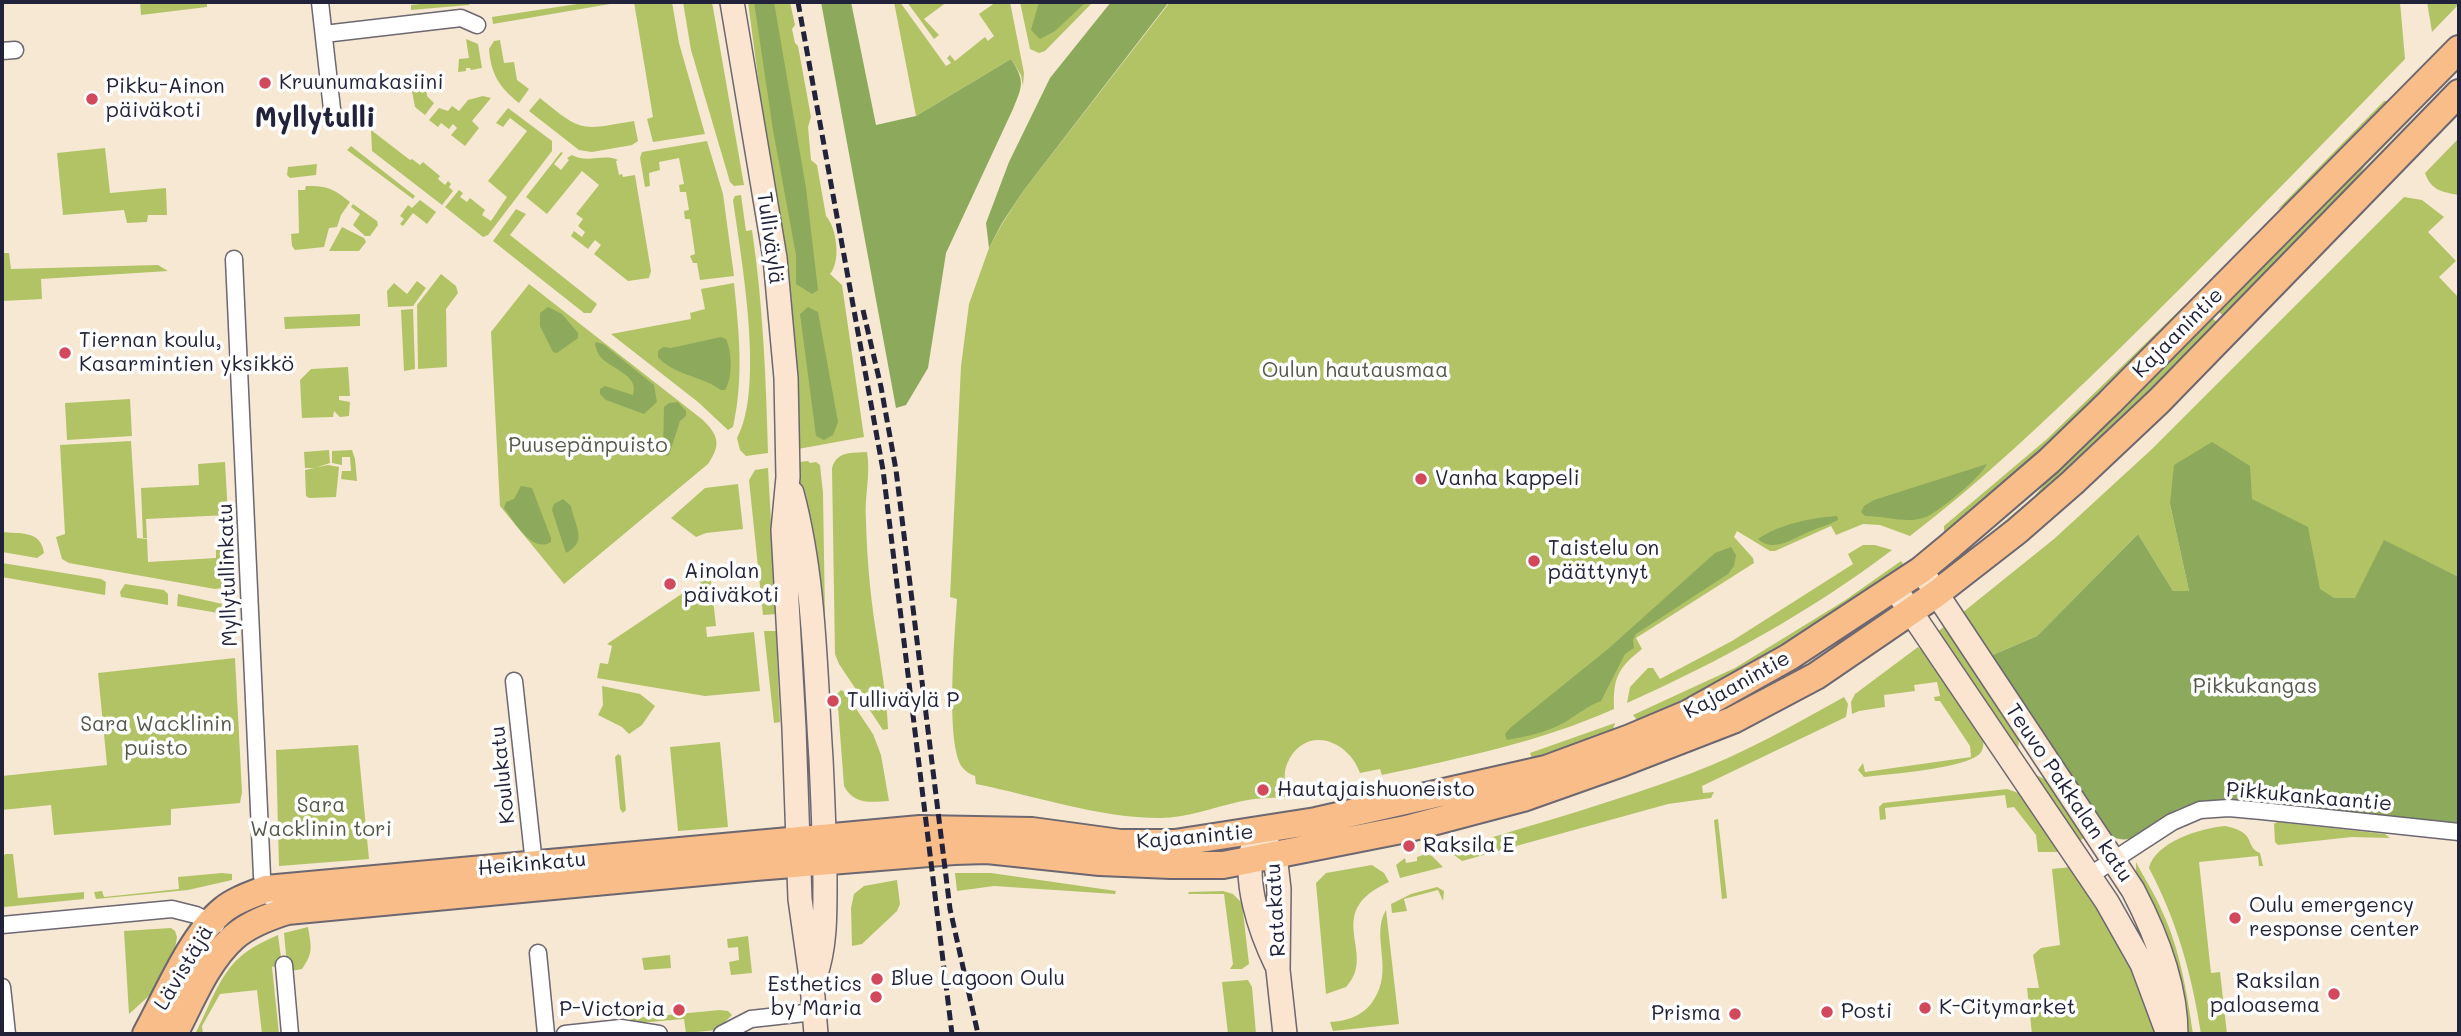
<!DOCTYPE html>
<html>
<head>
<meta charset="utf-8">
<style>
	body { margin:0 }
	#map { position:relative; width:2461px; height:1036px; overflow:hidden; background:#f6e8d3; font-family:Mali,sans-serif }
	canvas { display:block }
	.frame { position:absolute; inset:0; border:4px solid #22223b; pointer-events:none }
</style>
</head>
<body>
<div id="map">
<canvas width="2461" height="1036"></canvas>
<div class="frame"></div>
</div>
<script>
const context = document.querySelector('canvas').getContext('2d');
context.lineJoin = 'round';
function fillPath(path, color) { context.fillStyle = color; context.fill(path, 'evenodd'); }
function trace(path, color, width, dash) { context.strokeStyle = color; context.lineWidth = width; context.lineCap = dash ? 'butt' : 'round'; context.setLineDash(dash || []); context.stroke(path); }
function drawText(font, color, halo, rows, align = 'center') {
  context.font = font + ' Mali,sans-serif'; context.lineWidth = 7; context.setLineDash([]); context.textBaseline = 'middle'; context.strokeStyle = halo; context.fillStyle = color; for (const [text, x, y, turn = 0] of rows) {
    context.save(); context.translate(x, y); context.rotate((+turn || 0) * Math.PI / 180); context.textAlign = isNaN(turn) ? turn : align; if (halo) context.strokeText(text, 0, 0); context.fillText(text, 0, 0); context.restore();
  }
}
fillPath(new Path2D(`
	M140 2H207V7L141 15Z
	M437 2H470L469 5 411 10V5Z
	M590 2 616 3 493 24 492 17Z
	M634 2H672L679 43 705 134 653 142 647 119 653 117Z
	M683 2H712L744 185 734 186 730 182 691 50Z
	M748 2H790L795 25 792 29 795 43 798 46 811 117 808 127 811 160 817 165 826 216C837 228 841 262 830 274L842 285 864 437 798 449 787 257 765 131Z
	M894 2H900L946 66 951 63 947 58 950 55 955 61 985 37 988 41 994 36 979 14 996 2H1010L1024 73 1023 86 1021 75 1011 59 916 116Z
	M907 2H947L924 19 939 35 934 39Z
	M1020 2H1093L1045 51 1039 53 1030 49Z
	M1170 2H2400L2405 59C2308 159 2211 259 2111 357 2046 420 1982 481 1910 536L1880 525 1863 524 1836 535 1831 526 1775 551H1770L1737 531 1734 537 1753 558 1754 563 1636 638 1642 649C1618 668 1613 677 1614 709 1540 742 1461 758 1382 775L1380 769 1360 773C1348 739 1304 724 1287 764 1283 774 1285 786 1286 797 1270 798 1253 798 1238 802 1211 808 1187 818 1160 818 1099 818 1036 796 976 784L975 776C970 774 966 772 962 767 945 742 955 633 957 599L950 597 961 366 969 304 989 248 1002 224 1024 190Z
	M2427 2H2459V4L2432 32Z
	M466 39 478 44 482 68 471 70 470 68H466V71L458 72 459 59 469 58Z
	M500 40 504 63 514 62 517 80 529 89 519 103C499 87 491 74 489 49L494 41Z
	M426 85 427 96 434 103 425 115 415 107 412 91 416 87Z
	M483 96 491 98 472 121 479 128 465 146 451 135 457 128 453 124 449 129 441 123 438 127 429 120 439 108 448 111 452 106 459 111 468 100Z
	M540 98C583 133 580 130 634 121L638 141 632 145 592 152 579 150 529 111Z
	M2384 101H2390L2289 202 2277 210Z
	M508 108 552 141V151L488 235 483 237 445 207 459 190 463 193 460 197 467 202 470 198 485 210 482 215 491 221 507 197 488 181 527 131 510 118 503 127 496 123Z
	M2407 116 2411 119 2365 166 2348 192 2226 319 2217 310Z
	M371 130 410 160 412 159 420 165 423 162 440 176 438 179 445 185 448 181 451 184 449 187 453 191 442 205 372 151Z
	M2459 138V195C2443 192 2431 191 2425 173Z
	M707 141 723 194 734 276 700 280 697 263H693L690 256 695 254 690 219H685L684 211 689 210 686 192H680L679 185 684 184 679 158 659 162 660 170 649 173 650 186 645 187 640 158 642 152Z
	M351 146 415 196 413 199 347 150Z
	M105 148 110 193 166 188 167 215H148L147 222 127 223 124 210 63 215 57 153Z
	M561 152 563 153 554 164 561 170 569 160 567 158 572 155C588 164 603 153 618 160L616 161 619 175 622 174 623 177 635 175 651 271 649 278 628 281 594 254 601 245 595 240 588 249 571 236 574 231 582 237 585 232 578 226 583 219 576 214 599 185 582 171 547 214 526 197Z
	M317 164 316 175 290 178 287 175 288 167Z
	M306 186C328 186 332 188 350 202L341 215 337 227 329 228 324 247 295 250 292 246 291 234 299 233 298 190H305Z
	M741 195 746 231 752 230C763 304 766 378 768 453L746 456 740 450 737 438C765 388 741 258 733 200L735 196Z
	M2404 197 2422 200 2444 217 2428 232 2456 261 2439 277 2459 298V577L2426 561 2459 605 2272 633 2170 504 2189 591H2173L2138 534 2037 636 1988 657 1962 613 2054 539 2152 449Z
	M420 200 436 212 427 224 413 213 403 226 400 224 404 219 400 216 408 205 412 208Z
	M353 204 377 221 378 225 370 236H365L353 225 360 214 351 207Z
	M516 209 526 214 510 235 597 304 591 313H584L493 241Z
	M342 227 364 238 366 242 359 251H329Z
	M4 253H9L11 269 158 265 168 271 41 279 42 299 2 301Z
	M441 274 456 286 458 293 446 309 447 367 418 369 417 305Z
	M417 281 426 288 413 306 388 307 387 291 394 283 407 294Z
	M734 283C739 332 744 378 733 427L728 430 698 402 611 334 691 319 690 313 705 309 701 289Z
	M529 284 703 420C719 436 721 445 708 464L564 584 500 506 491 332Z
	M2191 302 2044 451 1947 532 1944 531V526L2047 439 2185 305Z
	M413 309 415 369 404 371 401 310Z
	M360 314V326L285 329 284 317Z
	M2211 317 2220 325 2125 421 1967 558 1964 555 2035 496 2059 465Z
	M348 367 350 396H339V400L350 402 349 416 340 417 334 411 333 417 302 418 300 380 311 369Z
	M130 399 132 436 67 440 65 403Z
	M131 441 137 538 147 539 148 562 216 558V543H229L230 587 215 589 69 563 62 559 56 537 65 534 60 445Z
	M329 450 330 463 315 468H305L304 452Z
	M352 450 355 459 357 481 341 479 342 471H351L350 457H342V465L332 463V451Z
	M867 452C871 474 864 498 866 521 867 562 871 604 878 644 882 673 887 700 888 729L883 730 839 664 835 654 832 468C837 451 851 453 867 452Z
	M808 461 810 463 816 462 820 465 823 493 826 680 800 491 799 462Z
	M225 462 228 515 146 519 147 538H143L141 488 199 485 198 464Z
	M328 465 339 467 336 497 309 498 306 496 305 470Z
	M768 468 776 614 763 615 749 480 755 470Z
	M738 484 743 529 706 533 696 537 671 518 705 488Z
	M2 532C20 534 41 530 44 553L37 558 2 552Z
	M1863 545H1875L1892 550C1810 612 1721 661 1627 703L1630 687 1648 668H1653L1660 679 1732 641 1853 564 1848 554Z
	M1901 561 1904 565 1759 662 1640 724 1633 715 1735 668 1844 601Z
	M2 563 101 579 106 582 105 595 2 577Z
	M710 572 716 626 706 627 707 637 754 632 760 691 705 696 597 678 600 663 608 664 612 646 607 644 686 591 700 594 701 573Z
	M125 584 164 590 168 594V605L121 597 120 592Z
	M178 594 227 605 231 610 230 615 177 606Z
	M1945 626 2017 734 2019 743 2017 753 1936 633Z
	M776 631 780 722 774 723 764 631Z
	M1918 647 1927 655 1983 736C1984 743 1984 752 1977 756 1958 769 1890 774 1864 777L1858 770 1863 763 1865 772 1971 757 1970 746 1940 701H1935L1934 697 1940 696 1937 682 1914 685 1915 691 1884 695 1885 707 1859 711 1852 714 1851 702 1855 694Z
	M235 658 242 792 240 803 171 809V825L54 835 51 805 2 810V776L107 765 98 673Z
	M602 686 640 694 655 706 642 725 629 734 622 727 598 715 603 705Z
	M841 690 845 692 873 734 881 755 889 801C870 802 854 805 844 786L837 694Z
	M1844 697 1848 704 1846 717 1702 786 1703 793 1714 792 1711 798 1668 804 1462 861 1454 855 1458 848 1463 846C1539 823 1617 801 1692 773 1745 753 1795 724 1844 697Z
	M1615 723 1612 733 1533 761 1530 753Z
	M720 742 728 827 678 831 670 747Z
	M358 745 369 859 279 866 276 750Z
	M618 754 621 756 626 810 623 813 620 809 615 757Z
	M2031 774C2057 778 2074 815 2088 836L2077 842Z
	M2007 789 2021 794 2061 852H2038L2036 835 2014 807 2007 808 2005 795 1885 808 1886 819 1880 820 1879 807 1883 803Z
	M1718 819 1727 898 1722 899 1714 820Z
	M2277 822 2385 834 2390 838 2352 837 2278 845 2275 842 2274 824Z
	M2225 826C2258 832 2244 847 2260 853L2263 866H2259L2258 856 2199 862 2211 973 2220 972 2227 1034H2201C2192 975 2177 921 2149 868 2155 842 2201 828 2225 826Z
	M6 854H13L18 898 84 892V899L4 907 2 901V856Z
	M1426 854 1432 856 1443 867 1400 878 1396 865 1405 858 1406 863 1417 861V857Z
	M2136 862C2144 878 2155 894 2162 911 2180 949 2187 993 2193 1034H2185L2136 877Z
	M1372 865 1384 873 1389 882C1320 913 1379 953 1346 987L1326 994 1316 883 1326 873Z
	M2071 867 2132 963 2158 1034H2032L2027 988H2039L2033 955 2041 948 2060 945 2052 869Z
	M222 873 232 874V880L188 890 96 899 94 892 102 891 104 897 179 889 178 877Z
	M955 873H991L1116 891 1115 894 994 886 957 891Z
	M897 880 900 904 897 911 862 944 852 946 851 908 854 894 864 886Z
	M1437 887 1444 891 1443 901 1438 890 1404 899 1407 911 1392 913 1391 904 1411 894Z
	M1223 891 1233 894 1242 903 1249 964 1242 969H1230L1233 964 1224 894H1188L1189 892Z
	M1386 910 1399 1024 1333 1031 1330 1022C1347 1021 1363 1016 1373 1001 1395 969 1370 937 1386 910Z
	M308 927C311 946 314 952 302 969L291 971 287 966 284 933Z
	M171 928 175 931 177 937 175 948 150 995 129 1014 124 931Z
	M278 935 282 965 272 967 279 1034H262L257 990 220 994 202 1026 203 1034H195C208 1010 219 975 240 957 251 947 265 941 278 935Z
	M748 936 752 973 731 975 729 962 739 960 738 947 728 948 727 939Z
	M670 955 671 968 644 970 642 958Z
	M1248 980 1252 987 1256 1034H1228L1222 982Z
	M720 1010 728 1011 732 1015 717 1030 686 1033 684 1019 626 1024V1019Z`), '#b2c366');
fillPath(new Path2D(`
	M754 2H774L806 188 818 290 812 294 796 284V255L773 130Z
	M821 2H851L876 125 916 116 1011 59C1025 81 1023 85 1013 109L946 253 928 368 906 405 896 408Z
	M1039 2H1086L1055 31 1040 39 1031 30Z
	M1111 2H1169L1024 190 1002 223 989 248 986 223 1009 162 1050 78Z
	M548 307 562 314 578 333V338L557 353 553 352 540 326V313Z
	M808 307 818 312 838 422 833 435 824 440 816 436 800 314Z
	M721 337 726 339C732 352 733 377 725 390H721C702 376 673 375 658 357V351L663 347 671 348Z
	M596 342 603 344 654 385 657 402 644 414 606 400 600 394V389L605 386 633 395C640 374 609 369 599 355 597 352 596 348 595 344Z
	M678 402 686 411V416L680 421 669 455 666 456 663 452 664 407 669 403Z
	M2212 442 2250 466 2252 499 2308 527 2320 589 2334 598H2355L2384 540 2459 577V824L2219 800C2204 802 2190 803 2176 810 2156 820 2131 852 2109 834L1988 657 2037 636 2138 534 2173 591H2189L2170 504 2174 465Z
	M1987 464C1979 479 1945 506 1930 515 1925 518 1915 520 1909 520 1895 520 1880 516 1865 516L1861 512 1864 506 1874 500Z
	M521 486 532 488 551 538V542C532 554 514 521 504 508L506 502 514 499Z
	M563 499 571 506C574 525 589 541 566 553L552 510 554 504Z
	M1837 516 1838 520C1829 525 1820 527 1811 531 1795 537 1774 554 1758 539 1780 524 1810 518 1837 516Z
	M1731 547 1736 555 1734 566 1728 574 1636 634 1633 640 1634 648 1625 654 1601 701C1588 706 1579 713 1567 721 1549 732 1528 736 1507 740L1505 734 1510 728 1608 649 1715 553Z`), '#8da95b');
const street = new Path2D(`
	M320 2 333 118
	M324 34 461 18 477 25
	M2 51 15 50
	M234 259 262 876 268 896
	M514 681 534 864
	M2089 876 2172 822 2200 810 2229 808 2262 811 2459 832
	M2 925 172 909 196 915 216 925
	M538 953 546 1034
	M284 965 290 1034
	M2 987 7 1034
	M565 1034 621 1028 659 1034
	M722 1034 751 1019 814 1012`);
const secondary = new Path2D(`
	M732 2 775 258 786 378 788 477 783 530 794 728 800 899 812 985 816 1034
	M792 493C815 580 815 670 821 759 823 802 825 844 825 887 825 918 825 948 815 977
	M1921 570 2133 890C2156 934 2176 984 2176 1034
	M1894 587 2107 902 2142 964 2168 1034
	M1265 842 1275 855 1279 889 1278 970 1285 1034
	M1253 845C1243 881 1260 931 1276 964`);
const primary = new Path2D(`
	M146 1034C166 998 191 936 223 910 235 900 251 895 266 889L920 829 1032 831 1120 843H1175L1316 821 1546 769 1630 738 1687 714 1789 657 1921 570 1950 546 2049 461 2110 402 2459 49
	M174 1034C191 1002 206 962 234 937 249 924 268 917 287 911L755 867 954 851 987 850 1100 862 1171 865H1223L1249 860 1406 829 1523 798 1622 763 1733 720 1816 676 1936 594 2017 531 2072 483 2159 401 2459 93`);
trace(street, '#6c6770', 19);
trace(secondary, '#6c6770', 26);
trace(primary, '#6c6770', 30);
trace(street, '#fff', 16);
trace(secondary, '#fce5d0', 23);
trace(primary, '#f8bd89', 26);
trace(new Path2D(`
	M798 2 883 470 952 1034
	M863 310 881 387 896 470 950 909 978 1034`), '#22223b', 5, [10, 5]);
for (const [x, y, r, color] of [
	[265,83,7,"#d1495b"],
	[92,99,7,"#d1495b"],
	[65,353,7,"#d1495b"],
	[1421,479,7,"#d1495b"],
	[1534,561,7,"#d1495b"],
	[670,584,7,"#d1495b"],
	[833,701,7,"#d1495b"],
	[1263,790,7,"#d1495b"],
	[1409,846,7,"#d1495b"],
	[2235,918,7,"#d1495b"],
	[877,979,7,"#d1495b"],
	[2334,994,7,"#d1495b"],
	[876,997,7,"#d1495b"],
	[1925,1008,7,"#d1495b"],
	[679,1010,7,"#d1495b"],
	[1827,1012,7,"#d1495b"],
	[1735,1014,7,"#d1495b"]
]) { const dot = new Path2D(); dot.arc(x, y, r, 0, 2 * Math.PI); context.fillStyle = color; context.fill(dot); trace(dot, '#fff', 2.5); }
drawText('21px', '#22223b', '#fff', [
	["Kruunumakasiini",279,83],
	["Pikku-Ainon",106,87],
	["päiväkoti",106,111],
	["Tiernan koulu,",79,341],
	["Kasarmintien yksikkö",79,365],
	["Vanha kappeli",1435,479],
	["Taistelu on",1548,549],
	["päättynyt",1548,573],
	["Ainolan",684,572],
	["päiväkoti",684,596],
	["Tulliväylä P",847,701],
	["Hautajaishuoneisto",1277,790],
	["Raksila E",1423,846],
	["Oulu emergency",2249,906],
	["response center",2249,930],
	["Blue Lagoon Oulu",891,979],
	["Raksilan",2320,982,"right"],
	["paloasema",2320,1006,"right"],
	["Esthetics",862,985,"right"],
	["by Maria",862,1009,"right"],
	["K-Citymarket",1939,1008],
	["P-Victoria",665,1010,"right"],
	["Posti",1841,1012],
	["Prisma",1721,1014,"right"]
], 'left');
drawText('21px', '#22223b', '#fff', [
	["Tulliväylä",770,238,82],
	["Kajaanintie",2178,333,-45],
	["Myllytullinkatu",228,575,-92],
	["Kajaanintie",1737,685,-29],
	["Koulukatu",503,775,-96],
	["Teuvo Pakkalan katu",2069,793,56],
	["Pikkukankaantie",2309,797,5],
	["Kajaanintie",1195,837,-5],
	["Heikinkatu",532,864,-5],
	["Ratakatu",1276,910,-93],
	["Lävistäjä",184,968,-59]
]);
drawText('21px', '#545a4a', '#fff', [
	["Oulun hautausmaa",1355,371],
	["Puusepänpuisto",588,446],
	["Pikkukangas",2255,687],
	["Sara Wacklinin",156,725],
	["puisto",156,749],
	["Sara",321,806],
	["Wacklinin tori",321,830]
]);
drawText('bold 28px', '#22223b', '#fff', [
	["Myllytulli",315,118]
]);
</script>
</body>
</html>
